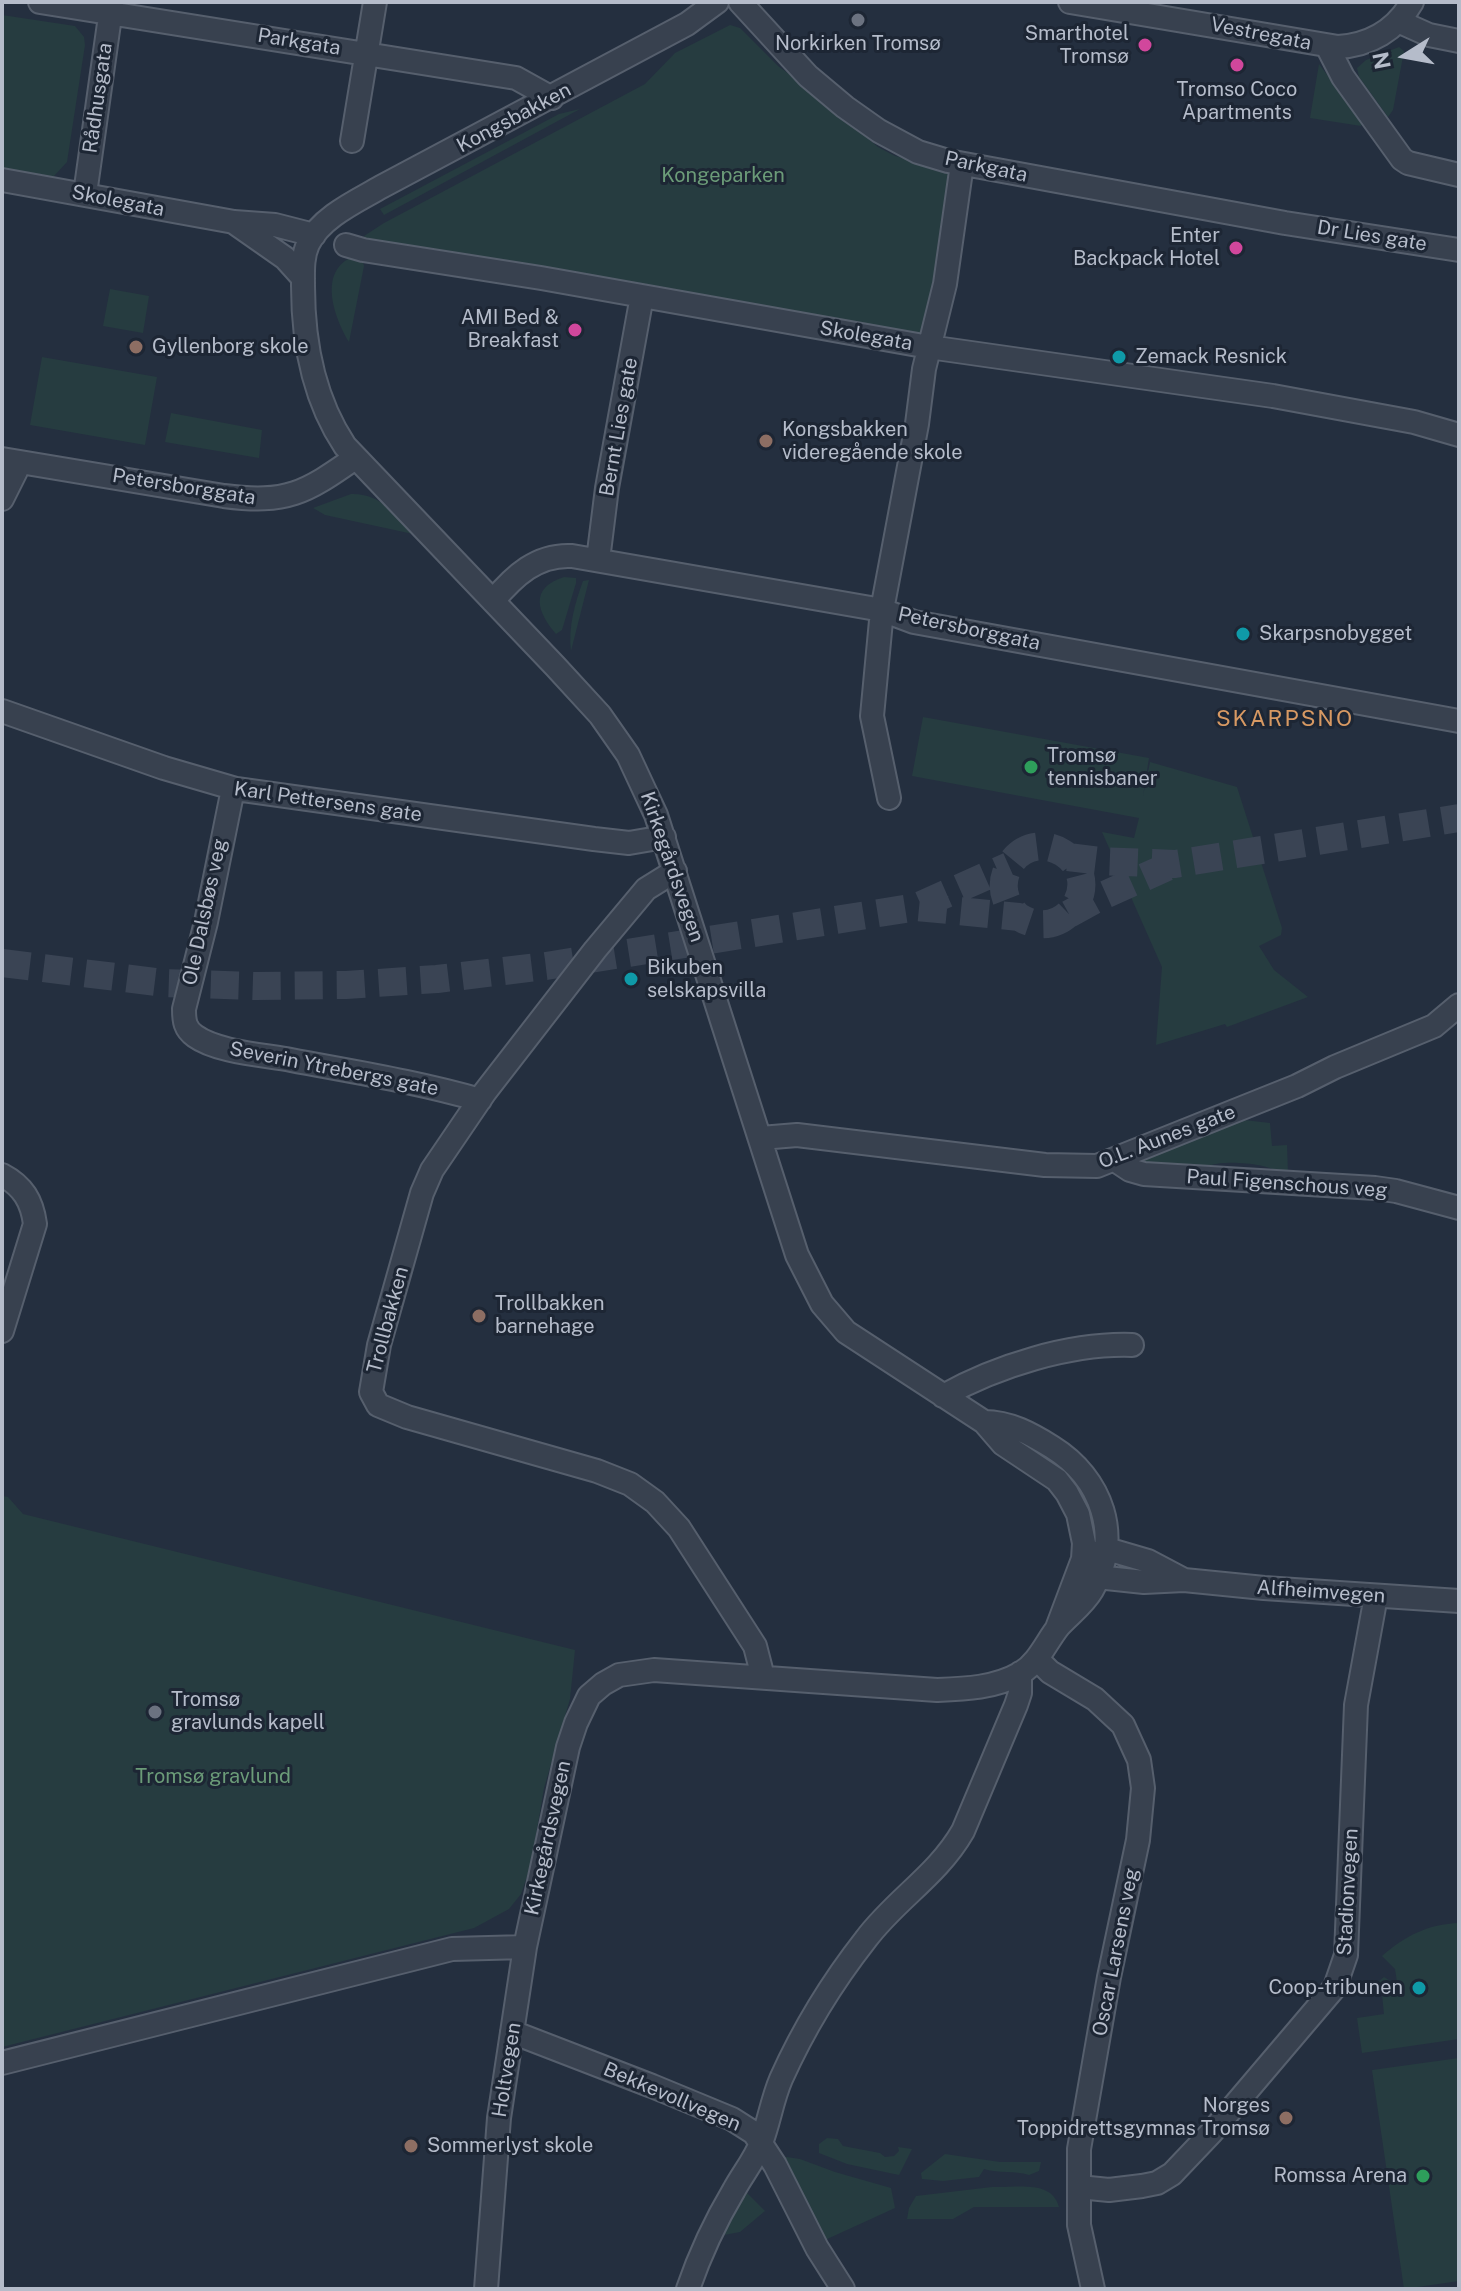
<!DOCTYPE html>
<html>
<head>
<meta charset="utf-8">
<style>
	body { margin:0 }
	#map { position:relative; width:1461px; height:2291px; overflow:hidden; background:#242f3f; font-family:"Public Sans",sans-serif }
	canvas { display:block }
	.frame { position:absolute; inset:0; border:4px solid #b5bcca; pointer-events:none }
	.north { position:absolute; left:1365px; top:16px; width:80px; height:80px; -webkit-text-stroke:6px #1d2634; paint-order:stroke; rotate:259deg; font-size:22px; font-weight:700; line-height:32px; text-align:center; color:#b5bcca }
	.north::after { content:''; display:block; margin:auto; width:28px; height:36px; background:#b5bcca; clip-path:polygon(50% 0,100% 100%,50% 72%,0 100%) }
</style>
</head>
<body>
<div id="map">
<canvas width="1461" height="2291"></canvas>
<div class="frame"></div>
<div class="north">N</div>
</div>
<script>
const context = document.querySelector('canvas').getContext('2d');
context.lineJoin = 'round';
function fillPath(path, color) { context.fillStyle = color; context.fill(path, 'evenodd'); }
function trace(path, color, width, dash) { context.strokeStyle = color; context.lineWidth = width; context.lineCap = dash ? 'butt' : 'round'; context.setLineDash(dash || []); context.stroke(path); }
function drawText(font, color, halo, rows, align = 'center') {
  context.font = font + ' "Public Sans",sans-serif'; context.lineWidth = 6; context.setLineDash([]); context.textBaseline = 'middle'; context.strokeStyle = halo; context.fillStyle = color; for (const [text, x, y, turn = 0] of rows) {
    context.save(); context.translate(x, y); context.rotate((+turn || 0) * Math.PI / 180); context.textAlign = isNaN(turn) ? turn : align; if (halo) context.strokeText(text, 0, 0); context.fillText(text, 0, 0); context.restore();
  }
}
fillPath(new Path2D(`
	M2 15 75 26 84 37 85 45 67 162 54 176H43L2 169Z
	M730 25 740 28 778 66 814 92 878 147 895 156 938 166 950 175 952 189 925 331 918 333 575 272 365 239 364 236 384 223 645 84 675 53Z
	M1399 47 1404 51 1393 110 1388 117 1359 77 1357 68 1366 60Z
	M1319 64 1362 121 1361 126 1310 118Z
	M580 109 384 215 380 209 559 114Z
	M350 258 362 259 364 266 349 342C335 319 318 274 350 258Z
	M110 289 149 296 143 333 103 326Z
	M42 357 157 377 145 445 30 425Z
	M171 413 262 430 259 458 165 442Z
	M351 494C380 493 395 514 413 534L325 515 313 508Z
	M564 577 576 578V583L562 630 556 634C537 612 529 588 564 577Z
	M589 580 571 651C568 627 575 603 583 581Z
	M923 717 1149 758 1143 796 1150 762 1237 787 1282 928 1281 935 1259 946 1274 970 1308 997 1227 1027 1225 1024 1156 1045 1162 967 1102 832 1134 838 1139 818 912 776Z
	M1244 1120 1270 1123 1272 1146 1287 1145 1288 1173 1280 1174C1272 1163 1224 1160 1212 1165 1201 1169 1212 1169 1201 1171 1180 1175 1157 1169 1138 1161L1200 1134Z
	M2 1496 8 1497 23 1514 575 1650 570 1699 544 1788 531 1865 521 1894 509 1909 474 1928 2 2047Z
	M1459 1923V2039L1362 2053 1357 2018 1384 2014 1382 1994 1385 1992 1379 1988 1378 1982 1384 1977 1392 1982H1397L1395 1969 1382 1956C1405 1936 1428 1924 1459 1923Z
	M1459 2058V2281L1404 2289 1372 2070Z
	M827 2138 838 2139 843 2146 880 2153 885 2157 894 2156 899 2151 898 2147 912 2149 899 2175 847 2164 819 2153V2144Z
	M945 2154 1000 2162H1041L1039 2171 1029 2175C1014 2170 1000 2174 984 2169L979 2177 943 2181 922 2179 921 2173Z
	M780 2156 800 2159 835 2172 891 2188 895 2208 825 2240Z
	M992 2187C1016 2188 1052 2179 1059 2207H974L953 2219H907L909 2208 916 2196Z
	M746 2192 765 2211 740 2232 719 2236 731 2205Z`), '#263c40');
trace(new Path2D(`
	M1068 857 1100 861 1175 864 1459 818
	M921 905 1009 866
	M1069 914 1100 897 1167 867
	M2 963 164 983 255 986 346 985 437 979 546 966 917 907 1019 917C1066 946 1106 880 1063 853 1021 827 981 884 1019 917`), '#3a4454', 28, [28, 14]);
const minor = new Path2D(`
	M40 2 516 78 552 98
	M717 2 687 24 381 187C357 201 321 217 308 244 302 257 303 272 303 286 303 343 313 398 345 446L555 666 600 715 628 755 656 815 797 1255 822 1304 846 1332 984 1422 1003 1444 1057 1480 1067 1493 1078 1514 1084 1543 1083 1559 1057 1628
	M740 2 808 76 845 107 879 131 918 152 948 161 1285 223 1459 250
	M1070 2 1338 47C1370 45 1396 30 1412 2
	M1400 22 1429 35 1459 41
	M1327 46 1343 77 1402 159 1408 163 1459 175
	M352 141 375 2
	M2 180 234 222 275 225 314 235
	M85 194 112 2
	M235 223 285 258 303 278
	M346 245 363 250 541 278 929 347 1273 396 1414 422 1459 435
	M2 459 224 496C287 504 305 493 355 458
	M2 499 16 471 17 462
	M598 560 607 488 642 296
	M493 601C514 576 537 554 572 556L882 610 914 622 1459 721
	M2 711 164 768 236 789 594 839 629 843 664 837
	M233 789 206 922 184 1009C184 1021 185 1029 195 1036 217 1052 264 1055 291 1060 354 1072 418 1082 480 1100
	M889 798 872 716 882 610 917 424 924 369 945 284 962 164
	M675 871 646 889 595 950 485 1092 432 1170 422 1193 379 1345 371 1392 378 1405 407 1417 597 1471 630 1484 655 1502 679 1528 755 1646 763 1677
	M761 1138 797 1135 1045 1165 1097 1166 1297 1086 1335 1067 1434 1026 1459 1005
	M1115 1160 1130 1170 1144 1174 1375 1188 1396 1191 1459 1208
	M2 1175C23 1186 32 1201 35 1224L2 1331
	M943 1396C997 1366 1070 1343 1132 1345
	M1184 1580 1148 1561 1107 1549 1083 1559 1097 1577 1144 1582 1184 1580 1264 1588 1459 1601
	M1037 1659 1050 1672 1095 1699 1123 1725 1139 1760 1143 1788 1138 1840 1109 1977 1079 2149V2225L1093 2289
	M512 2032 652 2086 732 2119 754 2133 775 2165 817 2248 843 2289
	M2 2063 452 1949 525 1947
	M1079 2187 1109 2190 1142 2186 1157 2183 1172 2174 1211 2133 1335 1987 1346 1955 1356 1705 1376 1596
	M486 2289 499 2118 525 1947 568 1747 576 1723 589 1696 603 1684 619 1675 654 1670 937 1690C965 1689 995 1688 1021 1673 1039 1662 1046 1642 1059 1626 1070 1614 1084 1604 1092 1590 1123 1537 1102 1478 1052 1447 1031 1434 1010 1422 984 1422
	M688 2289C700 2254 715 2222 734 2190 742 2175 755 2159 761 2143 769 2122 772 2100 781 2079 803 2030 833 1981 866 1939 896 1899 937 1876 963 1831L1016 1705 1020 1693V1673`);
trace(minor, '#565f6d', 26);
trace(minor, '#38414f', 22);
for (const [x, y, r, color] of [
	[858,20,8,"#6b7280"],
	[1145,45,8,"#d1479c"],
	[1237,65,8,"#d1479c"],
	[1236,248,8,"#d1479c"],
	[575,330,8,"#d1479c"],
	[136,347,8,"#8d6e63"],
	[1119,357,8,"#0f9aa8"],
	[766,441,8,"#8d6e63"],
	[1243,634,8,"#0f9aa8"],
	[1031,767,8,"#2e9e5b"],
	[631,979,8,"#0f9aa8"],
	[479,1316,8,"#8d6e63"],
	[155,1712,8,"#6b7280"],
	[1419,1988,8,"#0f9aa8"],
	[1286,2118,8,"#8d6e63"],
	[411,2146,8,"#8d6e63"],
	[1423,2176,8,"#2e9e5b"]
]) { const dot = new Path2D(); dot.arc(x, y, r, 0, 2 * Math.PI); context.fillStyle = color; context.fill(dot); trace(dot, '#1d2634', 3); }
drawText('20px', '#b5bcca', '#1d2634', [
	["Smarthotel",1129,34,"right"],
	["Tromsø",1129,57,"right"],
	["Norkirken Tromsø",858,44,"center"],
	["Tromso Coco",1237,90,"center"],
	["Apartments",1237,113,"center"],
	["Enter",1220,236,"right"],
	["Backpack Hotel",1220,259,"right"],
	["AMI Bed &",559,318,"right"],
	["Breakfast",559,341,"right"],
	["Gyllenborg skole",152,347],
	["Zemack Resnick",1135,357],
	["Kongsbakken",782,430],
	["videregående skole",782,453],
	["Skarpsnobygget",1259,634],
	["Tromsø",1047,756],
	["tennisbaner",1047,779],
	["Bikuben",647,968],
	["selskapsvilla",647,991],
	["Trollbakken",495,1304],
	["barnehage",495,1327],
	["Tromsø",171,1700],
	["gravlunds kapell",171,1723],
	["Coop-tribunen",1403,1988,"right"],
	["Norges",1270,2106,"right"],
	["Toppidrettsgymnas Tromsø",1270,2129,"right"],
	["Sommerlyst skole",427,2146],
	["Romssa Arena",1407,2176,"right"]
], 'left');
drawText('20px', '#b5bcca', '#1d2634', [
	["Vestregata",1261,34,11],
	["Parkgata",299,42,9],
	["Rådhusgata",98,98,-82],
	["Kongsbakken",514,118,-28],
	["Parkgata",986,167,12],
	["Skolegata",118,201,11],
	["Dr Lies gate",1372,236,9],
	["Skolegata",866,336,10],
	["Bernt Lies gate",619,427,-80],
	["Petersborggata",184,487,9],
	["Petersborggata",969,629,12],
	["Karl Pettersens gate",328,802,8],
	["Kirkegårdsvegen",672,867,71],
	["Ole Dalsbøs veg",205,912,-78],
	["Severin Ytrebergs gate",334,1069,11],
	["O.L. Aunes gate",1167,1137,-21],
	["Paul Figenschous veg",1287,1184,4],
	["Trollbakken",388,1320,-75],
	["Alfheimvegen",1321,1592,4],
	["Kirkegårdsvegen",548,1838,-78],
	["Stadionvegen",1348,1892,-87],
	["Oscar Larsens veg",1116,1952,-79],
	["Holtvegen",507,2070,-81],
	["Bekkevollvegen",672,2097,23]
]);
drawText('20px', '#6b9b78', '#1d2634', [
	["Kongeparken",723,176],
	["Tromsø gravlund",213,1777]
]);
context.letterSpacing = '2px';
drawText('22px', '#d79963', '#1d2634', [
	["SKARPSNO",1285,719]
]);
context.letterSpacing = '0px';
</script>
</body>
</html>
